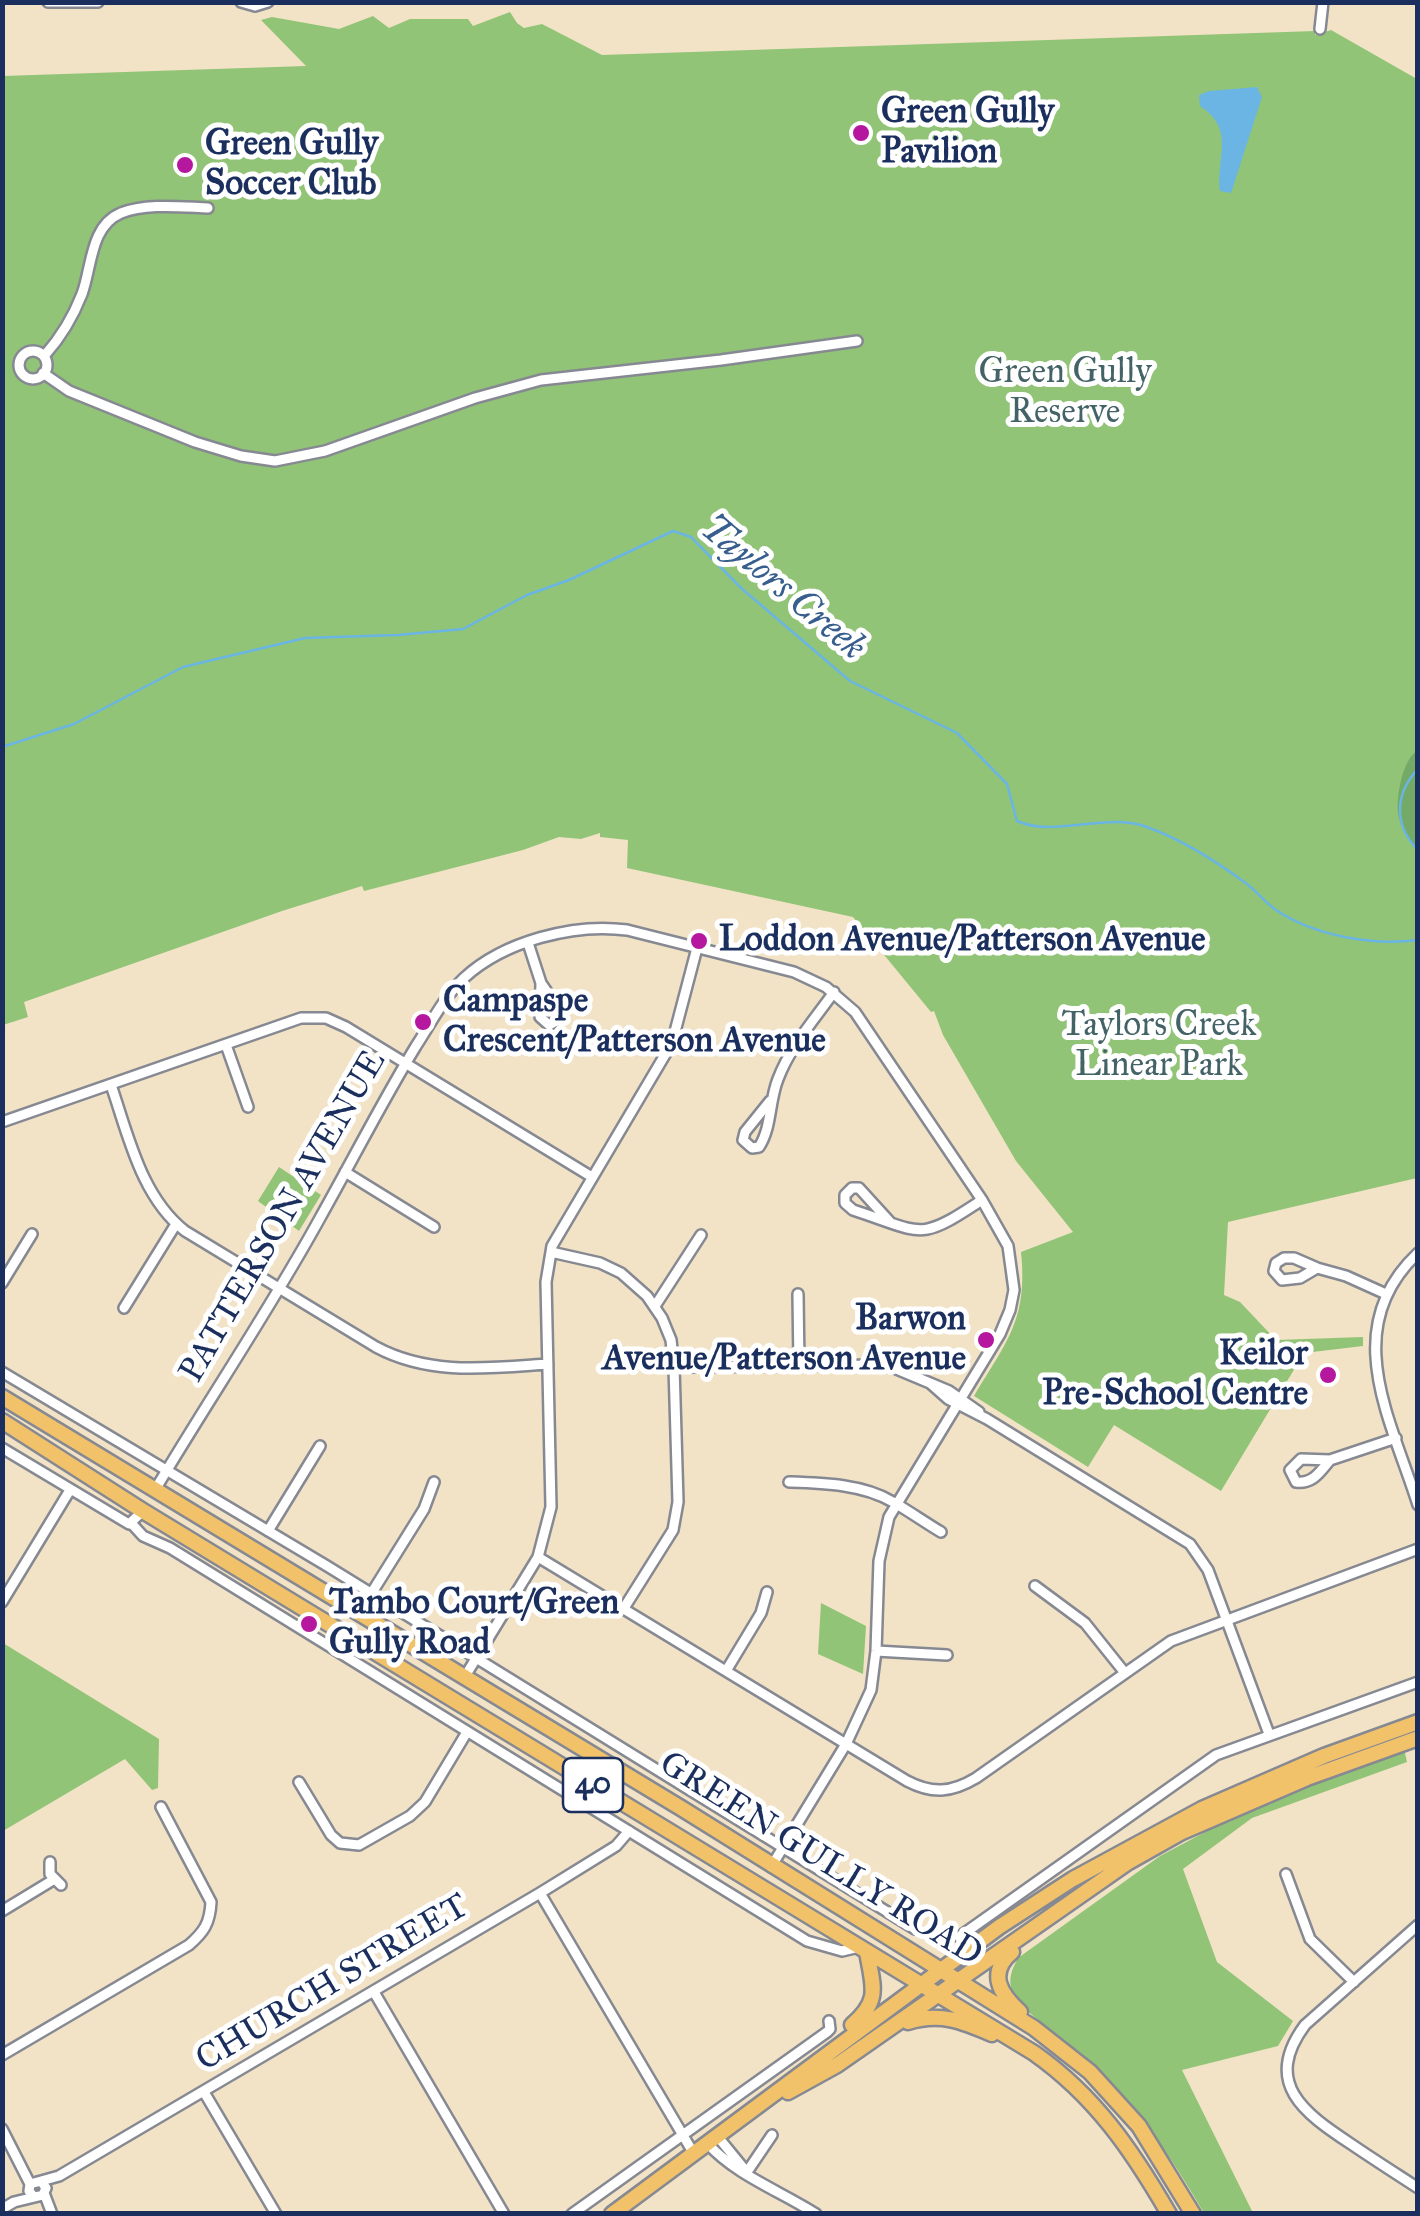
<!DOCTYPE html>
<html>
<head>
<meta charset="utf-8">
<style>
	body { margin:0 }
	#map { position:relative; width:1420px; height:2216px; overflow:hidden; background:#f2e3c7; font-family:"IM FELL Great Primer",serif }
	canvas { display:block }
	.frame { position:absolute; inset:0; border:5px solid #1b2f5e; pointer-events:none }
</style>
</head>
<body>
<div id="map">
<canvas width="1420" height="2216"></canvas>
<div class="frame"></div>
</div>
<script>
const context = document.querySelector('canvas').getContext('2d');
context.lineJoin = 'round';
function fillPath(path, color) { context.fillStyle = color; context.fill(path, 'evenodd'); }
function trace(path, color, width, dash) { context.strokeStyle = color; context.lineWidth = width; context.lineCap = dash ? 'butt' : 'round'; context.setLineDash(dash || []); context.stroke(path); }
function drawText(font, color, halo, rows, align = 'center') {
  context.font = font + ' "IM FELL Great Primer",serif'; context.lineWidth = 10; context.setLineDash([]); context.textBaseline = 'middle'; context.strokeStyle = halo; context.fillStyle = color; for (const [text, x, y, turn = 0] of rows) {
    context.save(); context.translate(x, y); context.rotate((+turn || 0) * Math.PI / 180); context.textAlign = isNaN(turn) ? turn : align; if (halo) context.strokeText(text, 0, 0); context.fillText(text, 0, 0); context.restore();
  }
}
fillPath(new Path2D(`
	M510 12 517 23 524 28 542 24 602 55 1315 31V35L1331 30 1417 79V1178L1228 1222 1224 1295 1240 1302 1276 1340 1363 1337V1346L1304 1353 1221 1491 1114 1425 1088 1467 974 1396C1007 1341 1028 1319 1021 1252L1073 1232 1016 1161 943 1035 934 1011 931 1012 853 917 627 868 628 840 600 837V833L581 839 559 837 523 850 364 891 362 886 282 911 24 1002 28 1017 3 1025V76L306 66 261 20 272 17 339 29 373 16 389 28 410 19H468L473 26Z
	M279 1167 321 1195 299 1231 258 1201Z
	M821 1603 866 1626 863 1674 818 1654Z
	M3 1643 159 1739 158 1788 152 1790 125 1759 3 1831Z
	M1400 1751 1405 1753 1407 1762 1252 1818 1183 1869 1217 1962 1293 2021 1278 2046 1182 2070 1253 2213H1204C1171 2156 1136 2106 1088 2060 1070 2044 1022 2012 1013 1993 1007 1980 1012 1969 1018 1958L1160 1856 1226 1821 1389 1752Z`), '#91c476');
fillPath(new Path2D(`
	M1417 751V850C1410 842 1399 824 1398 813 1396 796 1403 759 1417 751Z`), '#74aa67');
fillPath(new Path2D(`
	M1257 87 1262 97 1231 193 1220 191C1216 156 1236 130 1200 106L1199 95 1209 91Z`), '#6bb5e4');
trace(new Path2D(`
	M2 747 74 724 183 667 305 638 398 635 463 629 527 595 569 580 673 531 691 537 741 588 850 681 957 733 1007 784 1017 821C1055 838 1105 812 1147 827 1183 840 1216 861 1247 884 1257 892 1266 903 1276 910 1315 936 1373 946 1418 940
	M1418 769C1395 793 1393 825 1418 850`), '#6bb5e4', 2.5);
const minor = new Path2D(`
	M48 2H98
	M241 2 255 6 268 2
	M1320 29 1323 2
	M19 365a14 14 0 1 1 28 0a14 14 0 1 1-28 0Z
	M45 355C61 337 73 317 82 294 92 267 90 226 121 213 146 203 181 207 208 208
	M43 373 69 391 195 442 241 456 275 461 325 451 475 398 541 380 721 360 857 341
	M528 943 541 983 560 1011 558 1020 549 1025 540 1017 541 983
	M226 1045 248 1107
	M111 1085C128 1134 141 1197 185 1231L376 1347C430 1376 489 1368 548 1364
	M770 1101 745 1132 743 1140 752 1148 759 1147C772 1127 769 1101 778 1079 790 1047 814 1020 834 992
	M2 1122 301 1018H326L346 1027 592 1177
	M345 1172 434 1227
	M890 1222 859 1188H852L845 1195V1203L853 1210C924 1233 917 1243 982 1200
	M551 1252 600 1263 621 1273 647 1296 662 1318 671 1340 674 1367 678 1502 673 1530 624 1608
	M1418 1253C1338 1328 1391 1419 1418 1505
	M1284 1258H1294L1317 1268 1300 1278 1282 1280 1274 1271 1276 1263Z
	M1317 1268 1346 1276 1386 1294
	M2 1283 32 1234
	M798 1294 799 1366
	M655 1306 701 1235
	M124 1308 176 1224
	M674 1367 887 1365 949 1391 979 1412
	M2 1372 327 1566 915 1929
	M931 1384 948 1399 987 1419 1190 1544 1208 1570 1269 1734
	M2 1448 129 1524 143 1511
	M1301 1459 1330 1460C1320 1472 1313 1484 1296 1482L1290 1470Z
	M1330 1460 1396 1438
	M789 1482C822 1483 863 1484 893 1502 909 1511 924 1522 941 1532
	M155 1490C209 1399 269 1311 320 1218 352 1161 382 1102 416 1046 431 1023 444 997 464 978 504 941 574 923 627 930L794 972 826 987 855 1012 982 1200 1008 1246 1014 1290 1010 1310 1000 1334 889 1517 879 1561 876 1651 871 1690 846 1744 771 1867
	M132 1524 143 1536 170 1548 807 1941 842 1951 859 1947
	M268 1531 320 1446
	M538 1557 907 1781C932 1794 951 1793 976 1778L1171 1641 1418 1549
	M1035 1586 1085 1623 1125 1673
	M371 1594 424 1509 434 1482
	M2 1602 70 1490
	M876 1651 947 1655
	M726 1671 761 1613 767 1592
	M464 1678 538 1557 551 1507 546 1282 552 1246 672 1043 697 948
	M299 1782 331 1835 340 1843 359 1845 410 1816 425 1802 467 1732
	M50 1862V1874L61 1885
	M1286 1874 1310 1939 1354 1982
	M540 1893 694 2154
	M2 1911 53 1880
	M1418 1925 1305 2025C1262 2083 1304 2113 1351 2144 1373 2159 1395 2173 1418 2188
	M959 1937 1216 1755 1418 1682
	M374 1992 504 2214
	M2 2055 189 1945C204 1932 210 1923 211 1902L161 1807
	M204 2092 276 2214
	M2 2129 30 2184
	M718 2137 745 2170
	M708 2144C736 2175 780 2191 816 2214
	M747 2172 772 2135
	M41 2181 59 2176 540 1893 616 1846 629 1831
	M44 2193 52 2214
	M2 2209 14 2202 43 2195 46 2188 41 2181 30 2184 29 2191 33 2196
	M572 2214 827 2032 830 2029 829 2021`);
const primary = new Path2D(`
	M2 1397 681 1808 1034 2028 1090 2072 1139 2126 1193 2214
	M2 1421 143 1511 1034 2053C1095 2096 1132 2150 1169 2214
	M1012 1952C987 1973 1000 1994 1020 2012
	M908 2022C940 2012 962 2021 992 2034
	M852 2025C881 2000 873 1987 867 1952
	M788 2092 837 2065 1127 1863 1182 1832 1307 1778 1418 1738
	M612 2214 999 1927 1073 1879 1202 1809 1324 1756 1418 1722`);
trace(minor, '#868992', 14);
trace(primary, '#868992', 19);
trace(minor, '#fff', 9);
trace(primary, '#f2c26a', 14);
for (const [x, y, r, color] of [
	[861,133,10,"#b5179e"],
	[185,165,10,"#b5179e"],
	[699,941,10,"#b5179e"],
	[423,1022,10,"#b5179e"],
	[986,1340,10,"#b5179e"],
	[1328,1375,10,"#b5179e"],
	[309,1624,10,"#b5179e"]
]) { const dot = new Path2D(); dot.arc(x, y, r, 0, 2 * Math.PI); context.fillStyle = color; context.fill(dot); trace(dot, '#fff', 4); }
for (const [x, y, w] of [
	[593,1785,60]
]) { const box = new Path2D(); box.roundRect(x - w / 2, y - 27, w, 54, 8); context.fillStyle = '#fff'; context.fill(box); trace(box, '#1b2f5e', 2.5); }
drawText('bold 32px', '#1b2f5e', null, [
	["40",593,1785]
]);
drawText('bold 35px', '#1b2f5e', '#fff', [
	["Green Gully",881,113],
	["Pavilion",881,153],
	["Green Gully",205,145],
	["Soccer Club",205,185],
	["Loddon Avenue/Patterson Avenue",719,941],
	["Campaspe",443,1002],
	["Crescent/Patterson Avenue",443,1042],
	["Barwon",966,1320,"right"],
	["Avenue/Patterson Avenue",966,1360,"right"],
	["Keilor",1308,1355,"right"],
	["Pre-School Centre",1308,1395,"right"],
	["Tambo Court/Green",329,1604],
	["Gully Road",329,1644]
], 'left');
drawText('35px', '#446366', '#fff', [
	["Green Gully",1065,373],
	["Reserve",1065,413],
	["Taylors Creek",1159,1026],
	["Linear Park",1159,1066]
]);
drawText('35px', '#1b2f5e', '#fff', [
	["PATTERSON AVENUE",284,1217,-60],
	["GREEN GULLY ROAD",820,1860,32],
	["CHURCH STREET",333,1984,-31]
]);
drawText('italic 38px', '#375e8d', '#fff', [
	["Taylors Creek",782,589,40]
]);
</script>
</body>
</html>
